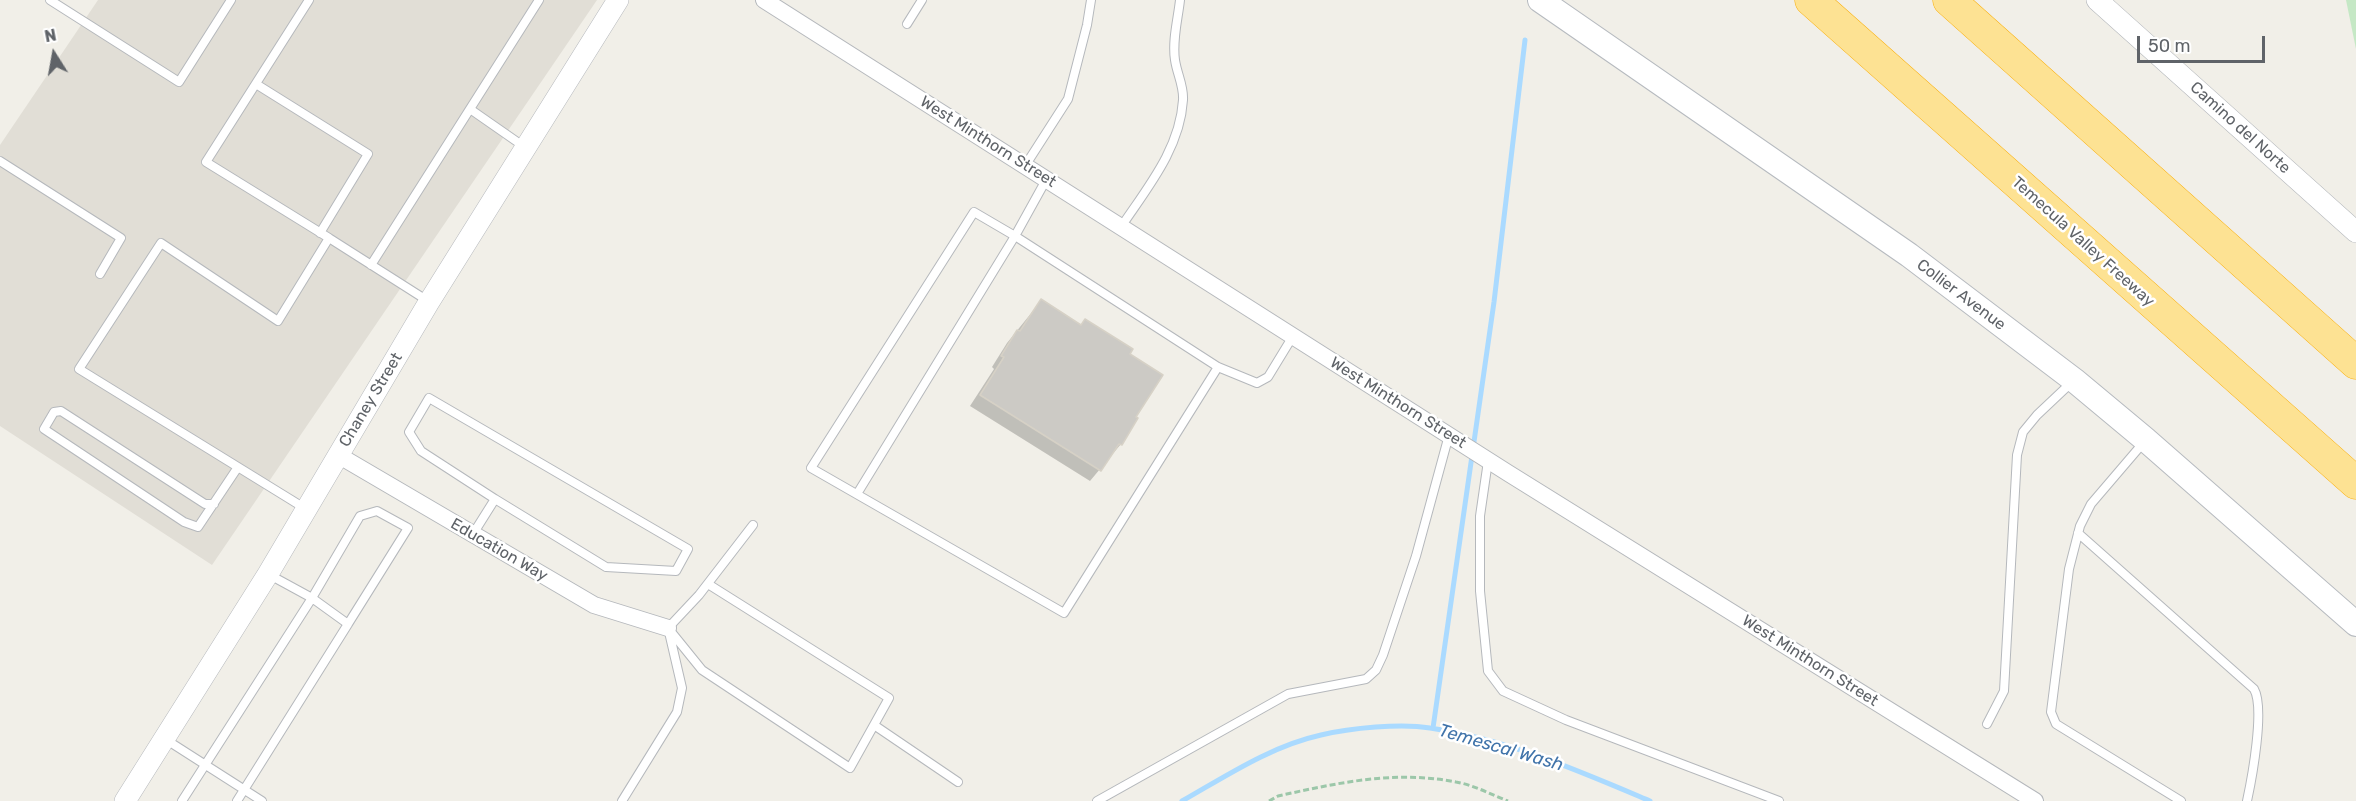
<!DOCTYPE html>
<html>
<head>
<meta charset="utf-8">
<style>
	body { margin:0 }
	#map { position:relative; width:2356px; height:801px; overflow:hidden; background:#f1efe8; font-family:Rubik,sans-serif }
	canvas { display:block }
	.north { position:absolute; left:24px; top:24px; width:60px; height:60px; -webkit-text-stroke:4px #fff; paint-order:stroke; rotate:349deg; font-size:16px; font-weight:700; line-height:24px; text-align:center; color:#5f6368 }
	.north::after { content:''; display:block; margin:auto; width:21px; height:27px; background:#5f6368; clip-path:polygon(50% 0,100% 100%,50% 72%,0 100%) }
	.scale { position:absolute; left:2137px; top:36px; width:128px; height:27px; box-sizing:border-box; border:3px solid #5f6368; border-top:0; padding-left:8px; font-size:18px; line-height:21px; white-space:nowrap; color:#5f6368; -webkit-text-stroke:4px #fff; paint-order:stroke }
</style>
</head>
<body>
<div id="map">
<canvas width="2356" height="801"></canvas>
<div class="north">N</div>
<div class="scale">50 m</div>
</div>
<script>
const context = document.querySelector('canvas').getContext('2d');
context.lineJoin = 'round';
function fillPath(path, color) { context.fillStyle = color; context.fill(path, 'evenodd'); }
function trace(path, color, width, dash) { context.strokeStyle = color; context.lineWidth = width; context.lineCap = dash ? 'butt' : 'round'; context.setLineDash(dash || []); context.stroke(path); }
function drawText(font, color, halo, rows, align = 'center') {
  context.font = font + ' Rubik,sans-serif'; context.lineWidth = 5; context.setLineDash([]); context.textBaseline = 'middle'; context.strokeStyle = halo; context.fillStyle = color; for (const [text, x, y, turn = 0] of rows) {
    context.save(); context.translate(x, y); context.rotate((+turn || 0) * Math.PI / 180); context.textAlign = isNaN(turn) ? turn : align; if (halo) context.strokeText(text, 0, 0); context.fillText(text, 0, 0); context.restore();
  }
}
fillPath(new Path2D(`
	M98 0H597L212 565 0 426V145Z`), '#e1ded6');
fillPath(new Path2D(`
	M2346 0H2356V49Z`), '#c5e8c5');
fillPath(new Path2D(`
	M1041 301 1127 354 1134 417 1121 444 1090 481 970 406 994 369 992 367 1007 343Z`), '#0003');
trace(new Path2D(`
	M1433 728 1494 302 1525 40
	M1182 801C1226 776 1271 746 1321 735 1350 728 1401 723 1430 728 1506 739 1579 771 1650 801`), '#aadaff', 5);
const building = new Path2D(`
	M1041 299 1081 325 1085 319 1133 349 1130 354 1163 375 1136 417 1138 418 1122 445 1119 444 1101 471 980 395 1004 357 1001 356 1017 330 1020 331Z`);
fillPath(building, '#cccac5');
trace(building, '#d6d1c6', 1.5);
const service = new Path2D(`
	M50 0 179 82 231 0
	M309 0 206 162 329 238
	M907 24 922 0
	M256 84 368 154 320 233
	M470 109 526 148
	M0 161 121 238 100 274
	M1025 166 1068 99 1087 25 1091 0
	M1046 180 1015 236 974 212 811 468 1064 613 1218 367
	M1121 227C1147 188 1180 149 1183 100 1184 86 1177 74 1175 60 1172 40 1178 19 1180 0
	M371 265 539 0
	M2144 442 2091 504 2080 526 2069 569 2051 712 2056 724 2181 801
	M1488 461 1480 516V591L1488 671 1503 691 1566 720 1779 801
	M857 494 1015 236 1218 367 1257 383 1268 377 1293 336
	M214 504H205L61 411 54 412 44 429 184 522 198 527 238 467
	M306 509 79 369 161 243 278 321 329 238 428 301
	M2078 533 2254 689C2265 708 2252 778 2247 801
	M473 534 495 499 606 567 676 571 688 549 429 398 409 432 421 451 495 499
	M668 628 702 670 850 768 889 698 708 584
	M668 628 699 595 753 525
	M1987 724 2004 691 2017 455 2023 432 2037 415 2072 382
	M874 725 958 782
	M165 739 262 801
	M182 801 312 598 360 516 377 511 408 528 348 624
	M237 801 348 624 312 598 268 574
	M622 801 677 712 682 688 669 632
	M1097 801 1288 694 1366 679 1376 670 1383 655 1416 556 1449 435`);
const minor = new Path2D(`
	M764 0 1508 473 2035 801
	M338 455 594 605 668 628`);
const tertiary = new Path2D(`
	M2097 0 2356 232
	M125 801 268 574 429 302 618 0`);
const secondary = new Path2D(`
	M1540 0 1909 255 2074 380 2146 440 2356 624`);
const motorway = new Path2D(`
	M1811 0 2356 483
	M1949 0 2356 363`);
trace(service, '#b5b8bc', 10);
trace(minor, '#b5b8bc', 18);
trace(tertiary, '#b5b8bc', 22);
trace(secondary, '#b6babf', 26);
trace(motorway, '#f9ab00', 33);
trace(new Path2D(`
	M1269 801 1278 796C1337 783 1395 770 1456 782 1474 785 1492 795 1508 801`), '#9cc7a9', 3, [6, 3]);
trace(service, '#fff', 8);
trace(minor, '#fff', 16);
trace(tertiary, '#fff', 21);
trace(secondary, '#fff', 24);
trace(motorway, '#fde293', 32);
drawText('16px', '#5f6368', '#fff', [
	["Camino del Norte",2240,128,42],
	["West Minthorn Street",988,142,32],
	["Temecula Valley Freeway",2083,242,42],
	["Collier Avenue",1961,295,37],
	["Chaney Street",371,400,-59],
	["West Minthorn Street",1398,403,32],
	["Education Way",499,550,30],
	["West Minthorn Street",1810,661,32]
]);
drawText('italic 18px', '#4174aa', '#fff', [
	["Temescal Wash",1501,748,16]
]);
</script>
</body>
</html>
